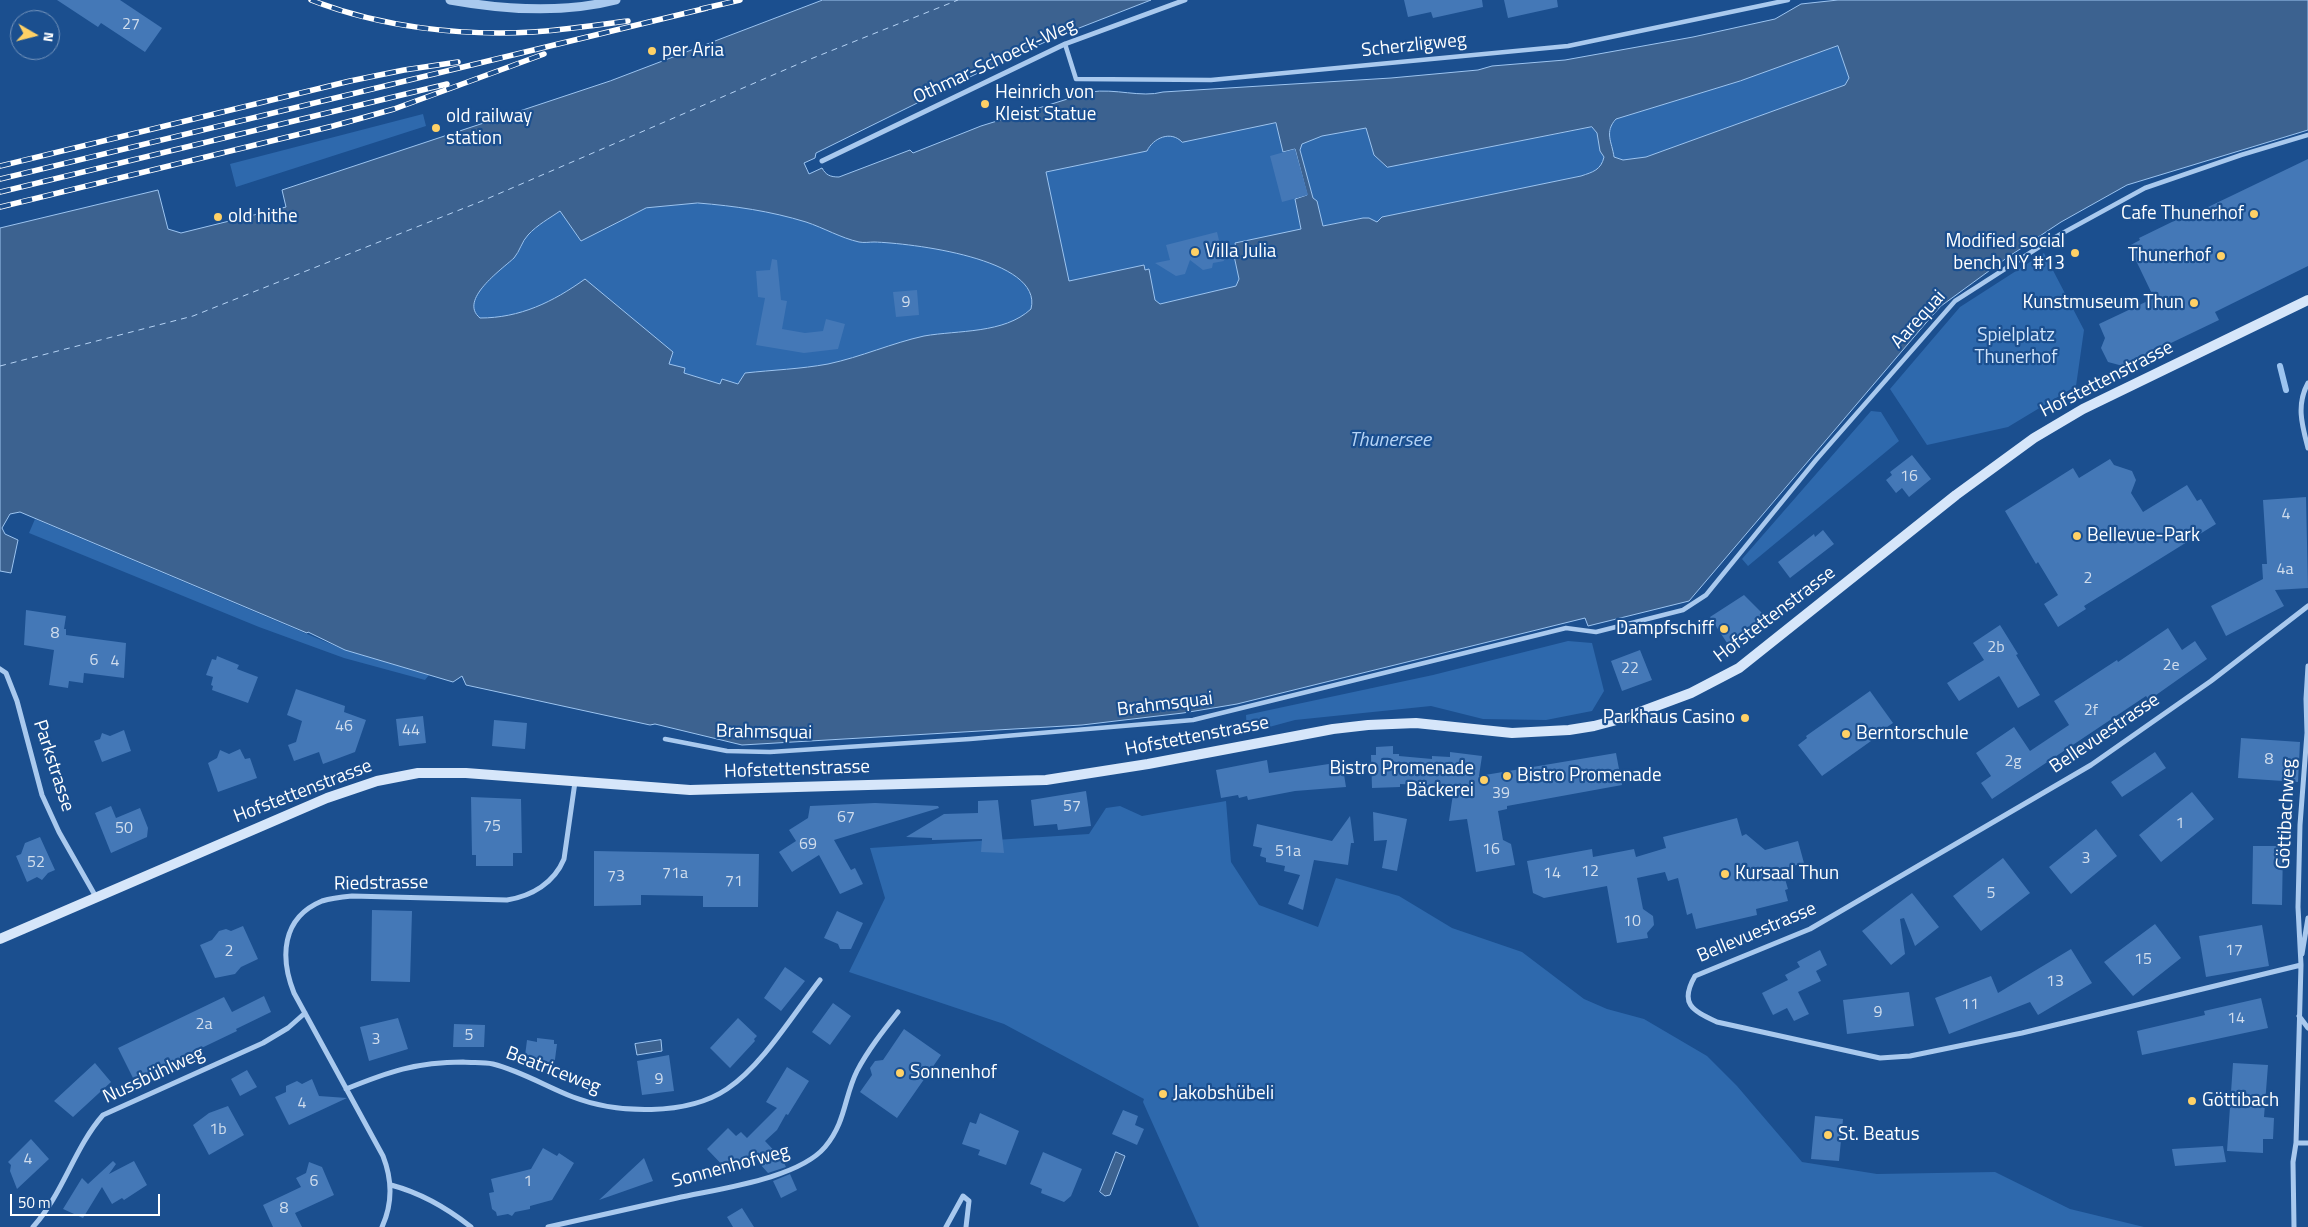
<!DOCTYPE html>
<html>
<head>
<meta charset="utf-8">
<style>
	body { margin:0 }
	#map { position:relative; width:2308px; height:1227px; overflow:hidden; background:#1b4f8f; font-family:"Titillium Web",sans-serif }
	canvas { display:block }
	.north { position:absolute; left:10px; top:10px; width:50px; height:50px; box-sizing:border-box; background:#1b4f8f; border:1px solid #7695bc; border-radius:50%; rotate:98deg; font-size:14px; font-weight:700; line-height:20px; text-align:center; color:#fff }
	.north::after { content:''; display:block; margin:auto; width:18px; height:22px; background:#ffd166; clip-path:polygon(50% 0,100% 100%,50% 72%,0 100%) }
	.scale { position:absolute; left:10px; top:1194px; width:150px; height:22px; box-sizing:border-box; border:2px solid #fff; border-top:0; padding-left:6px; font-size:15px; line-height:18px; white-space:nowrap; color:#fff; -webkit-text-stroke:4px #1b4f8f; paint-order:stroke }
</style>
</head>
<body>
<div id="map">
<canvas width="2308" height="1227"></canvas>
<div class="north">N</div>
<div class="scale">50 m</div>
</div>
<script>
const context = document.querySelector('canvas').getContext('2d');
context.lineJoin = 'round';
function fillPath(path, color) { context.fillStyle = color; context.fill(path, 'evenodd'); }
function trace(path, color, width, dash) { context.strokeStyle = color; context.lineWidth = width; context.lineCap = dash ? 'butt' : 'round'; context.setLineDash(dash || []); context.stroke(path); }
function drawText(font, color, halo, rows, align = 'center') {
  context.font = font + ' "Titillium Web",sans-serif'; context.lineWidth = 4.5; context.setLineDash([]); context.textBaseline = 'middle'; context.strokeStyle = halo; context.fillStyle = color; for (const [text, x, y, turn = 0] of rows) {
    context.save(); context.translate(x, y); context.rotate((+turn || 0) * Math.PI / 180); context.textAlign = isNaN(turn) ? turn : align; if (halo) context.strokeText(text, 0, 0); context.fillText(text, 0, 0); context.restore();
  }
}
fillPath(new Path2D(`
	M1838 45 1849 78 1845 85 1646 157 1623 160 1614 157C1612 143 1604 132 1616 119L1740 81Z
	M423 114 426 126 236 187 230 164Z
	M1276 123 1283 152 1295 149 1307 195 1295 199 1301 229 1233 250 1239 279 1236 286 1160 304 1155 300 1149 269 1145 270 1144 265 1069 282 1046 172 1147 151C1152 140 1166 133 1178 137Z
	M1592 127 1597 133 1600 151 1604 157C1601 170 1593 172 1581 176L1382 217 1377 222 1369 218H1363L1322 226 1317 202 1313 198 1300 150 1302 144 1322 136 1366 128 1374 155 1387 167Z
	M698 203C735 206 770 211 806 222 824 228 841 238 859 242 864 243 870 242 874 242 908 243 1044 258 1031 309 1004 334 958 330 925 336 892 343 861 357 829 364 802 369 772 370 745 373L739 384 722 379 720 384 684 373 685 368 669 364 585 279C553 302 520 318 480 318 457 299 503 269 515 256 521 250 523 240 529 234 538 225 550 218 560 211L581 241 646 208Z
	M2044 253 2084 330 2076 386 2008 427 1927 445 1890 389 1960 307Z
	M1871 411 1881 412 1899 441 1748 566 1742 559Z
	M35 519 345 650 429 675 425 680 344 658 259 627 29 533Z
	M1568 641 1592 643 1604 691 1592 711 1546 720 1483 719 1431 706 1295 720 1247 733 1246 715 1433 675Z
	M1226 801 1231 862 1259 905 1318 927 1336 878 1399 896 1452 928 1522 952 1584 999 1607 1009 1644 1019 1707 1056 1737 1086 1802 1162 1877 1174 1995 1172 2070 1209 2144 1227H1199L1143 1102 1144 1099 1004 1024 849 972 885 898 870 848 1089 834 1106 808 1120 806 1142 816Z`), '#2e69ad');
const water = new Path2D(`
	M823 0H1151L1056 37 980 72 816 153 815 158 804 163 809 174 822 168C826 175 830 177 839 177L910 150 913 153 981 126 1090 92C1115 88 1141 98 1163 92L1391 78 1478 70 1492 66 1565 60 1693 37 1775 19 1801 4 1838 0H2308V130L2127 185 2061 222 2008 257 1941 306 1931 317 1689 601 1588 626 1585 618 1237 704 1183 713 1082 725 742 745 655 724 650 725 466 685 462 676 453 682 345 650 308 632 307 633 20 512 10 514 2 528 5 534 18 540 11 573 0 571V228L158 190 168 229 181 233 286 207 282 190 610 81ZM1838 46 1849 78 1845 85 1646 157 1623 160 1614 157C1612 142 1604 132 1616 119L1740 81ZM1276 123 1283 152 1295 149 1307 195 1295 199 1301 229 1235 243 1236 249 1233 251 1239 279 1236 286 1160 304 1155 300 1149 269 1145 270 1144 265 1069 281 1046 172 1147 151C1153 138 1171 130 1182 142ZM1592 127 1597 133 1600 151 1604 157C1601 170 1593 172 1581 176L1382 217 1377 222 1369 218H1363L1323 226 1317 201 1313 198 1300 150 1302 144 1322 136 1366 128 1374 155 1387 167ZM698 203C735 206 770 211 806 222 824 228 841 238 859 242 864 243 870 242 874 242 908 243 1044 258 1031 309 1004 334 958 330 924 336 892 343 861 357 828 364 801 369 772 370 745 373L738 384 722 379 720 384 684 373 685 368 669 364 673 352 585 279C553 302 520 318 480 318 458 300 501 270 514 258 520 251 522 241 528 235 537 225 550 218 560 211L581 241 646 208Z
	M661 1040 662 1051 637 1055 635 1044Z
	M1116 1152 1125 1156 1110 1195 1105 1196 1100 1192Z`);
fillPath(water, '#3c6290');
trace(water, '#9cc4f0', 1);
trace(new Path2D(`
	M2280 366 2286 390`), '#9cc4f0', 6);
trace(new Path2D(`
	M0 366 193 316 482 201 803 62 958 0`), '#b5d3f5', 1, [6, 5]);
fillPath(new Path2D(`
	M57 0H120L162 28 145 52 101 23 98 27Z
	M1404 0H1482L1483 7 1433 18 1431 12 1408 17Z
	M1504 0H1557L1558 7 1508 18Z
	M1295 149 1308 195 1282 202 1270 156Z
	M2308 159V266L2215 312 2219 320 2123 366 2108 362 2101 348 2105 338 2099 324 2154 298 2129 246 2140 240 2139 238 2178 219 2179 221Z
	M1217 232 1224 261 1213 263 1212 268 1203 270 1190 260 1185 274 1176 276 1155 263 1170 260 1166 245Z
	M772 259 777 260 781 300 787 301 782 329 805 333 823 331 826 319 845 324 838 349 804 353 756 345 765 298 758 297 756 271 770 270Z
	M917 290 919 315 896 317 893 292Z
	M1912 455 1931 479 1909 497 1902 488 1896 493 1886 480 1892 475 1890 472Z
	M2110 459 2114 465 2132 471 2136 480 2131 493 2143 512 2187 485 2197 501 2201 499 2216 524 2084 606 2086 609 2058 627 2044 604 2058 595 2038 562 2036 564 2005 511 2073 468 2079 478Z
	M2306 497 2308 588 2275 590 2284 606 2226 636 2211 606 2263 579 2262 564H2267L2263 500Z
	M1823 530 1834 544 1790 578 1778 562 1814 534 1815 537Z
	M1744 595 1772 623 1731 649 1710 617Z
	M26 610 66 616 64 629H66V635L126 643 124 678 84 673 83 683 69 681 68 688 49 685 54 650 24 645Z
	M2000 625 2018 654 2016 655 2040 695 2018 708 1999 676 1959 701 1947 683 1984 660 1973 643Z
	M2168 628 2182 650 2195 641 2207 659 2149 700 2146 696 1992 799 1981 783 1991 776 1976 753 2014 727 2030 751 2069 725 2054 701 2117 660 2118 662Z
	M1640 650 1652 680 1622 691 1611 661Z
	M217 656 239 665 237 669 258 677 248 703 212 690 213 686 211 685 213 677 206 675 212 659 216 660Z
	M296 689 345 706 344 712 366 720 355 752 323 764 319 752 294 761 288 745 296 742 302 721 287 715Z
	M1870 691 1893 723 1884 729 1885 731 1822 776 1798 745 1807 738 1806 736Z
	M423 716 426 743 399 746 396 719Z
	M494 720 527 723 525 749 492 746Z
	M124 730 131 751 102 762 94 741 100 739 102 733 110 736Z
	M2241 738 2300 742 2298 782 2238 778Z
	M1393 746V754H1399V756L1432 759V756L1450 757V752L1482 756 1479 776 1616 753 1622 785 1507 806V809L1498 811 1503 840 1511 844 1515 865 1476 872 1467 819 1449 821 1453 794H1441V786L1400 784V787L1372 788 1371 755H1376V747Z
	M240 749 245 759 250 758 257 778 218 792 208 763 217 758 220 750 229 754Z
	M2155 752 2166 768 2122 797 2111 782Z
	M1267 760 1269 773 1342 762 1346 787 1295 791 1248 800 1247 796 1239 798 1238 795 1221 798 1216 770Z
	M1086 791 1091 826 1058 830 1057 824 1034 826 1031 800Z
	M2192 792 2214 819 2161 862 2139 835Z
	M471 797 521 799 522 853H513V866H476V855H472Z
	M998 800 1004 853 981 852 982 839 932 840V838L906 837 944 814 978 813V801Z
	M875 803 938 806 939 808 834 840 851 870 855 868 863 884 840 894 819 855 792 872 779 852 796 841 789 830 808 818 810 806Z
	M111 806 116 818 140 808 148 828 147 837 111 853 95 813Z
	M1373 812 1407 819 1397 871 1382 868 1387 840 1374 841Z
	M1350 816 1354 843H1351L1348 865 1314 860 1303 910 1288 904 1300 875 1284 871 1285 866 1266 862V858L1260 856 1262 848 1253 846 1257 824 1332 841Z
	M1737 818 1742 836 1746 834 1765 850 1798 841 1804 863 1782 869 1788 889 1785 890 1788 901 1756 909 1757 915 1696 929 1692 913 1687 915 1678 878 1668 881 1665 872 1637 878 1643 909 1653 916 1654 925 1647 933 1648 938 1617 943 1607 886 1544 898 1533 893 1527 861 1592 849 1593 857 1634 849 1636 857 1666 848 1663 837Z
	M2096 829 2117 856 2071 894 2049 867Z
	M40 837 55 870 48 873 42 880 37 877 27 882 16 856 21 854 25 843Z
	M2253 846H2283L2282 905 2252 904Z
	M594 851 759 854 758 907H703V896L641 895V905L594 906Z
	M2003 858 2030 893 1981 931 1953 896Z
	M1912 893 1939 927 1915 946 1904 918 1900 919 1905 954 1891 965 1862 931Z
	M372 910 412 911 410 982 371 981Z
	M837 911 863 923 851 949H840L838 944 824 938Z
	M2155 924 2181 958 2133 996 2104 962Z
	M2262 925 2269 966 2206 977 2199 936Z
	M243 926 258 959 241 967 235 974 215 978 200 945 212 940 219 931 226 929 231 931Z
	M2071 949 2092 983 2038 1015 2030 1002 1949 1034 1935 998 1991 976 1998 993Z
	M1820 950 1827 965 1816 971 1821 981 1798 992 1809 1014 1794 1021 1787 1008 1773 1015 1762 993 1788 980 1785 975 1800 967 1797 962Z
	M785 967 805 981 781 1011 764 998Z
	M1909 992 1914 1026 1847 1034 1843 1000Z
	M264 996 271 1012 236 1029 237 1031 139 1078H133L118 1048 224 997 232 1012Z
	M2261 998 2268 1028 2142 1055 2137 1031 2205 1015 2204 1011Z
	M833 1003 851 1016 830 1045 812 1032Z
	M398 1018 408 1049 369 1061 360 1027Z
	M738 1018 757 1036 754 1039 755 1041 730 1068 710 1048Z
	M454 1024 485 1025 484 1047H453Z
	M904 1029 941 1055 897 1118 860 1092 872 1075 870 1068 875 1061 883 1060Z
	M537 1038 554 1040V1044H557L554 1067 524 1064 527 1040 537 1042Z
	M669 1055 674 1091 642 1095 637 1061Z
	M95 1063 111 1082 73 1117 54 1101Z
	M2233 1063 2268 1065 2264 1117 2274 1118 2273 1139H2263V1153L2227 1151Z
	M787 1067 809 1081 788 1115 786 1114 777 1130 765 1141 782 1159 786 1167 768 1173 751 1154 746 1159 744 1157 729 1172 707 1149 728 1128 736 1136 741 1132 747 1138 777 1108 766 1102Z
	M247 1070 257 1087 240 1096 231 1079Z
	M312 1079 319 1096 347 1098 289 1125 275 1097 286 1092V1086L297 1081 302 1084Z
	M228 1106 244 1135 209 1155 193 1125 209 1113Z
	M1123 1110 1138 1116 1135 1125 1144 1129 1137 1145 1112 1134Z
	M980 1113 1019 1131 1006 1165 978 1155 980 1150 962 1144 970 1122 976 1124Z
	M1815 1116 1843 1119 1839 1161 1811 1159Z
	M31 1139 49 1159 17 1189 10 1171 11 1165 8 1162Z
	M2223 1146 2226 1162 2175 1166 2172 1149Z
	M543 1148 557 1156 559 1153 574 1163 552 1200 530 1206V1209L515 1212 512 1216 508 1214 497 1216 496 1212 492 1209 489 1193 494 1192 491 1179 531 1169Z
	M1043 1152 1082 1169 1071 1196 1064 1202 1041 1193 1042 1189 1030 1184Z
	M644 1158 653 1181 599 1200Z
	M113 1161 116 1164 109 1174 134 1161 147 1185 124 1200 122 1198 112 1204 102 1187 83 1218 63 1209 82 1178 88 1184Z
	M309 1162 322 1167 334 1195 295 1213 302 1227H273L263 1205 301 1187 296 1178 306 1173Z
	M790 1174 797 1190 781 1198 773 1181Z
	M742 1208 754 1227H733L727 1217Z`), '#4478b7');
trace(new Path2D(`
	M1065 44 1076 79 1211 80 1568 46 1788 0
	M665 739 727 751 770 752 970 739 1193 720 1566 628 1596 632 1683 610 1706 595 1816 460 1955 301 2050 240 2145 188 2241 155 2308 135`), '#a9c9ee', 4.5);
trace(new Path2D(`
	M822 161 1065 44 1185 0
	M2308 383C2296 405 2302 425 2308 448
	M0 669 6 673 17 701 42 795 59 832 96 897
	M2302 954 2308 918
	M2301 965 2022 1033 1910 1056 1880 1058 1717 1022C1692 1010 1679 1004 1695 976L1810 929 2091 765 2211 681 2308 606
	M2299 1016 2308 1028
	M346 1089C388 1072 416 1062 463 1062 473 1063 483 1062 493 1064 521 1071 547 1087 573 1097 617 1114 687 1116 727 1089 762 1066 794 1013 820 980
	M2296 1143H2308
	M391 1185C421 1193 447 1208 471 1227
	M33 1227C63 1194 74 1148 103 1115L263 1043 288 1028 305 1013
	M382 1227C393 1203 392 1179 383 1156L294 993C280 958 281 918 322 901 332 898 342 897 352 896L507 900C532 896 554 883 564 859L575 782
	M548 1227C591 1217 634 1208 677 1198 717 1189 798 1179 825 1147 846 1122 844 1097 857 1071 868 1050 883 1031 898 1012
	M946 1227 963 1196 969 1201 966 1227
	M2294 1227 2293 1162 2296 1143 2301 965 2298 907 2300 825 2307 733 2306 699 2308 666`), '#a9c9ee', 5);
trace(new Path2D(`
	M450 0C505 10 562 14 616 0`), '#a9c9ee', 9);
trace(new Path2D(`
	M0 939 327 798 377 781 418 773H466L690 790 1046 780 1148 764 1333 729 1368 725 1416 723 1512 733 1569 730 1594 726 1624 718 1691 693 1739 668 1956 495 2034 438 2083 409 2308 300`), '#d6e6fa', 10);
const rail = new Path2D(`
	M311 0C380 27 459 36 533 32 564 30 596 25 628 21
	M701 9 740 0
	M0 166 350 81 404 70 458 62
	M0 179 707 8
	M0 192 447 84
	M0 207 333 126 394 109 544 54`);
trace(rail, '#fff', 5.5);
trace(rail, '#1b4f8f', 4, [11]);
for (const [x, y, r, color] of [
	[652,51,5,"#ffd166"],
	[985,104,5,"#ffd166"],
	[436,128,5,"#ffd166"],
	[2254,214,5,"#ffd166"],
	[218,217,5,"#ffd166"],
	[1195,252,5,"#ffd166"],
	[2075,253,5,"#ffd166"],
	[2221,256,5,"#ffd166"],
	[2194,303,5,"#ffd166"],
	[2077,536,5,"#ffd166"],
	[1724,629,5,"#ffd166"],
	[1745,718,5,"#ffd166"],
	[1846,734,5,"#ffd166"],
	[1507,776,5,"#ffd166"],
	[1484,780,5,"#ffd166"],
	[1725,874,5,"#ffd166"],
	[900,1073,5,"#ffd166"],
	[1163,1094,5,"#ffd166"],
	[2192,1101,5,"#ffd166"],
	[1828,1135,5,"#ffd166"]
]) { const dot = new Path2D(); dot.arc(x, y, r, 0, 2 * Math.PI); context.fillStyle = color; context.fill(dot); trace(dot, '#1b4f8f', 2); }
drawText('16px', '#d0dded', null, [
	["27",131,25],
	["9",906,303],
	["16",1909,477],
	["4",2286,515],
	["4a",2285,570],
	["2",2088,579],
	["8",55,634],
	["2b",1996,648],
	["6",94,661],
	["4",115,662],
	["2e",2171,666],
	["22",1630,669],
	["2f",2091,711],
	["46",344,727],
	["44",411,731],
	["8",2269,760],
	["2g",2013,762],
	["39",1501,794],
	["57",1072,807],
	["67",846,818],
	["1",2180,824],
	["75",492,827],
	["50",124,829],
	["69",808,845],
	["16",1491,850],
	["51a",1288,852],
	["3",2086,859],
	["52",36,863],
	["12",1590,872],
	["71a",675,874],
	["14",1552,874],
	["73",616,877],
	["71",734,882],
	["5",1991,894],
	["10",1632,922],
	["17",2234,951],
	["2",229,952],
	["15",2143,960],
	["13",2055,982],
	["11",1970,1005],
	["9",1878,1013],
	["14",2236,1019],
	["2a",204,1025],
	["5",469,1036],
	["3",376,1040],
	["9",659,1080],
	["4",302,1104],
	["1b",218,1130],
	["4",28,1160],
	["6",314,1182],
	["1",528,1182],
	["8",284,1209]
]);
drawText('19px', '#fff', '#1b4f8f', [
	["Scherzligweg",1414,46,-6],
	["Othmar-Schoeck-Weg",995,62,-25],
	["Aarequai",1919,320,-48],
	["Hofstettenstrasse",2107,380,-27],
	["Hofstettenstrasse",1775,615,-37],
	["Brahmsquai",1165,705,-7],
	["Brahmsquai",764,733,1],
	["Bellevuestrasse",2105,734,-34],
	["Hofstettenstrasse",1197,737,-11],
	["Parkstrasse",53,766,72],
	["Hofstettenstrasse",797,770,-2],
	["Hofstettenstrasse",303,792,-21],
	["Göttibachweg",2287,814,-87],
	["Riedstrasse",381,884,-1],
	["Bellevuestrasse",1757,933,-23],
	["Beatriceweg",553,1071,21],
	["Nussbühlweg",154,1076,-25],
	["Sonnenhofweg",731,1167,-15]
]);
drawText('19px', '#fff', '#1b4f8f', [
	["per Aria",662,51],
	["Heinrich von",995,93],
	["Kleist Statue",995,115],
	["old railway",446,117],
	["station",446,139],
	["Cafe Thunerhof",2244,214,"right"],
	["old hithe",228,217],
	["Modified social",2065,242,"right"],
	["bench NY #13",2065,264,"right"],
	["Villa Julia",1205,252],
	["Thunerhof",2211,256,"right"],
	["Kunstmuseum Thun",2184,303,"right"],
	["Bellevue-Park",2087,536],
	["Dampfschiff",1714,629,"right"],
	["Parkhaus Casino",1735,718,"right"],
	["Berntorschule",1856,734],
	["Bistro Promenade",1474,769,"right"],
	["Bäckerei",1474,791,"right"],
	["Bistro Promenade",1517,776],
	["Kursaal Thun",1735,874],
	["Sonnenhof",910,1073],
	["Jakobshübeli",1173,1094],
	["Göttibach",2202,1101],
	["St. Beatus",1838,1135]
], 'left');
drawText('19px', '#cfe3fa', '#1b4f8f', [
	["Spielplatz",2016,336],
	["Thunerhof",2016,358]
]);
drawText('italic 20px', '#b5d3f5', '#1b4f8f', [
	["Thunersee",1390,441]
]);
</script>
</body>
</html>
